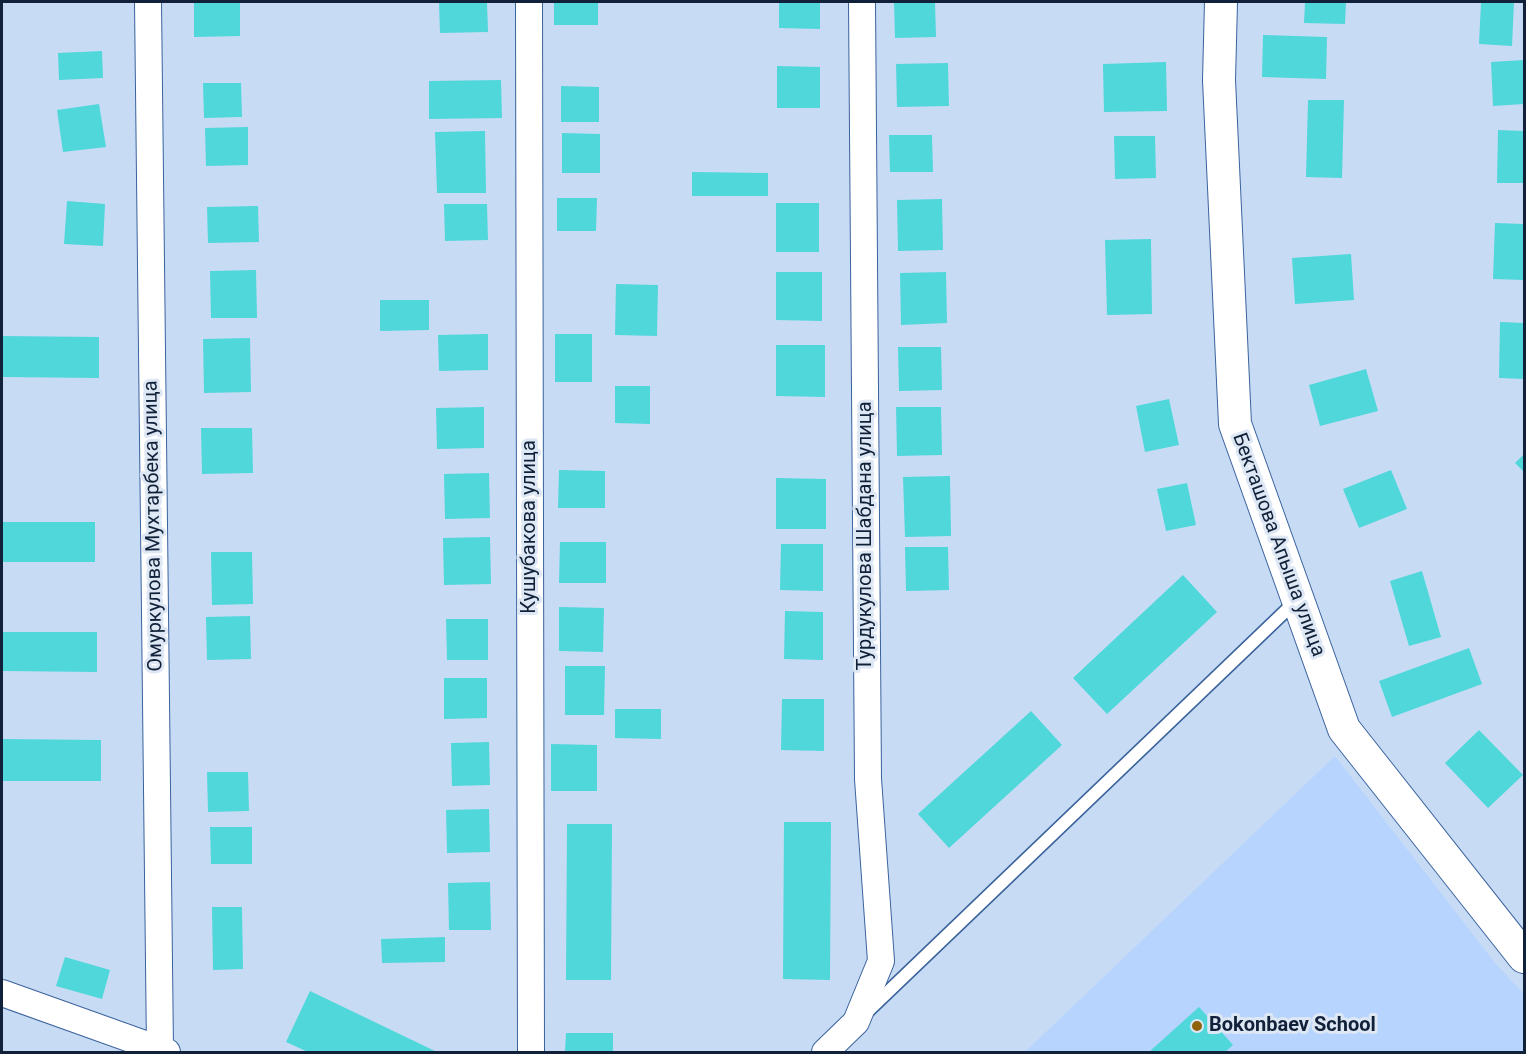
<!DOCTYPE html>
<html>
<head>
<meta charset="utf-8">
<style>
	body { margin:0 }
	#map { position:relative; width:1526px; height:1054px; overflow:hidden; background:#c8dbf5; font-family:Roboto,sans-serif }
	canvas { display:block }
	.frame { position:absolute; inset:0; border:3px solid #102139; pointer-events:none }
</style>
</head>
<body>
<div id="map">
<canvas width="1526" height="1054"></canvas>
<div class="frame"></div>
</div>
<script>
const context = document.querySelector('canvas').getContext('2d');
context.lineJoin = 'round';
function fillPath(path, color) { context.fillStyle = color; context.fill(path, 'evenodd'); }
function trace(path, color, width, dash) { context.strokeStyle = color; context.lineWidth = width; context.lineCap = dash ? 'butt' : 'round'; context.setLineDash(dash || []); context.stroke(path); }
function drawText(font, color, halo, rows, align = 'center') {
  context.font = font + ' Roboto,sans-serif'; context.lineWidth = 6; context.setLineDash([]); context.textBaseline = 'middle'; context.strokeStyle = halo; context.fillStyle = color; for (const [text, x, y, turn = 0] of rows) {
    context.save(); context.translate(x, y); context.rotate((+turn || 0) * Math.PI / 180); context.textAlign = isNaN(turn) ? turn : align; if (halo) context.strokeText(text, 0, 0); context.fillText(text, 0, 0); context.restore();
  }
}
fillPath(new Path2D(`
	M1335 756 1495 963 1524 994V1052H1025Z`), '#b6d4fe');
fillPath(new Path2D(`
	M194 2H240V36L194 37Z
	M439 2H487L488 32 440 33Z
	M554 2H598V25H554Z
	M779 2H820V29L779 28Z
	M894 2H935L936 37 895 38Z
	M1305 2H1346L1345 24 1304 23Z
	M1481 2H1514L1512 46 1479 44Z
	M1263 35 1327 37 1326 79 1262 77Z
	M102 51 103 78 59 80 58 53Z
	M1524 60V104L1493 106 1491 62Z
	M1166 62 1167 111 1104 112 1103 64Z
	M948 63 949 106 897 107 896 64Z
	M777 66 820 67V108H777Z
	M501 80 502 118 429 119V81Z
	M203 83H241L242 117 204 118Z
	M561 86 599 87V122H561Z
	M1308 100H1344L1342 178 1306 177Z
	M99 104 106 147 63 152 57 110Z
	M248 127V165L206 166 205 128Z
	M1498 130 1524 131V183H1497Z
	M485 131 486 193H437L435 132Z
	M562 133 600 134V173H562Z
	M889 135H932L933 172H890Z
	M1114 136H1155L1156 178 1115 179Z
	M692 172 768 173V196H692Z
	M557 198H597L596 231H557Z
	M942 199 943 250 898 251 897 200Z
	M67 201 105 204 103 246 64 244Z
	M776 203H819V252H776Z
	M444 204H487L488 240 445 241Z
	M258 206 259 242 208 243 207 207Z
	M1495 223 1524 224V280L1493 279Z
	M1151 239 1152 314 1107 315 1105 240Z
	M1351 254 1354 300 1295 304 1292 258Z
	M256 270 257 318H211L210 271Z
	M776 272H822V321L776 320Z
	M946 272 947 323 901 325 900 273Z
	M616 284 658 285 657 336 615 335Z
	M380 300H429V330L380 331Z
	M1500 322 1524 323V379L1499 378Z
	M488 334V370L439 371 438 335Z
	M555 334H592V382H555Z
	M2 336 99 337V378L2 377Z
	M250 338 251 392 204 393 203 339Z
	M776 345H825V397L776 396Z
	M898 347H941L942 390 899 391Z
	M1366 369 1378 411 1320 426 1309 385Z
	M615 386H650V424L615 423Z
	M1169 399 1179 445 1145 452 1136 406Z
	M484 407V448L437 449 436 408Z
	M896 407H941L942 455 897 456Z
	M201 428H252L253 473 202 474Z
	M1524 454V472L1515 463Z
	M559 470 605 471V508H558Z
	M1391 470 1407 509 1359 528 1343 489Z
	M489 473 490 518 445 519 444 474Z
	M950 476 951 536 905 537 903 477Z
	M776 478 826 479V529H776Z
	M1187 483 1196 525 1166 531 1157 489Z
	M2 522H95V562H2Z
	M490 537 491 584 444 585 443 538Z
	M560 542H606V583H559Z
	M781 544H823V591L780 590Z
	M905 547H948L949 590 906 591Z
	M211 552H252L253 604 212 605Z
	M1422 571 1441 637 1409 646 1390 581Z
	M1183 575 1217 612 1107 714 1073 678Z
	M559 607 604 608 603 652 559 651Z
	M785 611 823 612V660L784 659Z
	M250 616 251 659 207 660 206 617Z
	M446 619H488V660H447Z
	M2 632H97V672L2 671Z
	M1469 648 1482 684 1392 717 1379 681Z
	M565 666H605L604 715H565Z
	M444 678H487V718L444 719Z
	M782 699H824V751L781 750Z
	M615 709H661V739L615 738Z
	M1031 711 1062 745 949 848 918 814Z
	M1479 730 1523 775 1488 808 1445 763Z
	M2 739 101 740V781H2Z
	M489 742 490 785 452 786 451 743Z
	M551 744 597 745V791H551Z
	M207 772H248L249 811 208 812Z
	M489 809 490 852 447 853 446 810Z
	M784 822H831L830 980 783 979Z
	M567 824H612L611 980H566Z
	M210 827H252V864H211Z
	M490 882 491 930H449L448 883Z
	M212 907H242L243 969 213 970Z
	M445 937V962L382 963 381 939Z
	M65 957 110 970 102 999 56 986Z
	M310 991 437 1052H308L286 1042Z
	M1199 1007 1233 1045 1225 1052H1149Z
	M566 1033H613V1052H565Z`), '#4fd7da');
const service = new Path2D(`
	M868 1011 1297 600`);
const minor = new Path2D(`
	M148 2 160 1050
	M529 2 531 1052
	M2 993 167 1052
	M825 1052 856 1022 881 961 868 779 862 2`);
const tertiary = new Path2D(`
	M1221 2 1219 80 1235 424 1344 729 1524 957`);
trace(service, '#3a639c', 15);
trace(minor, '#3a639c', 28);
trace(tertiary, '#3a639c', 34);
trace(service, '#fff', 12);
trace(minor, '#fff', 26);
trace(tertiary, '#fff', 32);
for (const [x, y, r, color] of [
	[1197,1026,6,"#8f630b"]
]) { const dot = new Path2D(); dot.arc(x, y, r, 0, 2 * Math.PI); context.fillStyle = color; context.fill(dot); trace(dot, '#dee7f4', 2); }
drawText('20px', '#102139', '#dee7f4', [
	["Омуркулова Мухтарбека улица",154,526,-91],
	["Кушубакова улица",530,527,-90],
	["Турдукулова Шабдана улица",866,536,-90],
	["Бекташова Апыша улица",1278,545,70]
]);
drawText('bold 20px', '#102139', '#dee7f4', [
	["Bokonbaev School",1209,1026]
], 'left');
</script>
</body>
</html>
